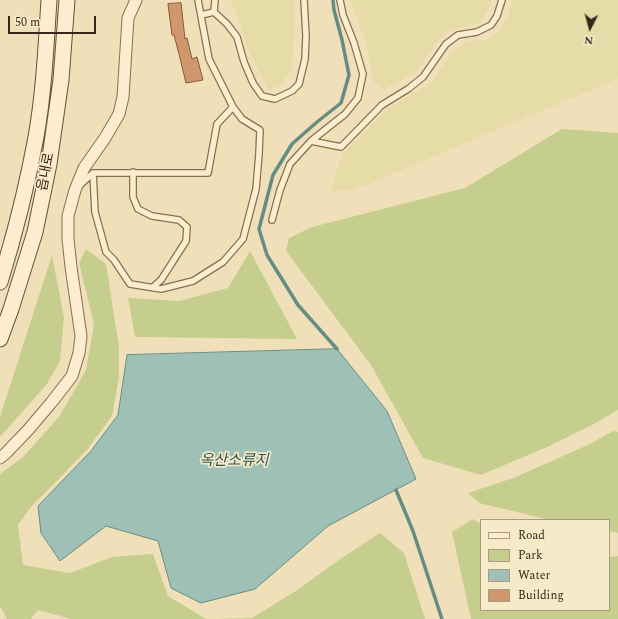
<!DOCTYPE html>
<html>
<head>
<meta charset="utf-8">
<style>
	body { margin:0 }
	#map { position:relative; width:618px; height:619px; overflow:hidden; background:#f0e0b9; font-family:Spectral,serif }
	canvas { display:block }
	.legend { position:absolute; left:480px; top:519px; width:130px; height:92px; box-sizing:border-box; background:#f7eac9; border:1px solid #a99c83; margin:0; padding:5px 7px; list-style:none; font-size:12px; color:#352719 }
	.legend li { display:flex; align-items:center; gap:8px; height:20px }
	.legend b { width:20px; border:1px solid #a99c83 }
	.north { position:absolute; left:570px; top:8px; width:40px; height:40px; -webkit-text-stroke:3px #f7eac9; paint-order:stroke; rotate:186deg; font-size:11px; font-weight:700; line-height:16px; text-align:center; color:#352719 }
	.north::after { content:''; display:block; margin:auto; width:14px; height:18px; background:#352719; clip-path:polygon(50% 0,100% 100%,50% 72%,0 100%) }
	.scale { position:absolute; left:8px; top:16px; width:88px; height:18px; box-sizing:border-box; border:2px solid #352719; border-top:0; padding-left:5px; font-size:12px; line-height:14px; white-space:nowrap; color:#352719; -webkit-text-stroke:3px #f7eac9; paint-order:stroke }
</style>
</head>
<body>
<div id="map">
<canvas width="618" height="619"></canvas>
<ul class="legend">
<li><b style="height:5px;background:#fbedcd"></b>Road</li>
<li><b style="height:11px;background:#c6ce8e"></b>Park</li>
<li><b style="height:11px;background:#9ec0b6"></b>Water</li>
<li><b style="height:11px;background:#d0976d"></b>Building</li>
</ul>
<div class="north">N</div>
<div class="scale">50 m</div>
</div>
<script>
const context = document.querySelector('canvas').getContext('2d');
context.lineJoin = 'round';
function fillPath(path, color) { context.fillStyle = color; context.fill(path, 'evenodd'); }
function trace(path, color, width, dash) { context.strokeStyle = color; context.lineWidth = width; context.lineCap = dash ? 'butt' : 'round'; context.setLineDash(dash || []); context.stroke(path); }
function drawText(font, color, halo, rows, align = 'center') {
  context.font = font + ' Spectral,"Noto Sans KR",serif'; context.lineWidth = 3.5; context.setLineDash([]); context.textBaseline = 'middle'; context.strokeStyle = halo; context.fillStyle = color; for (const [text, x, y, turn = 0] of rows) {
    context.save(); context.translate(x, y); context.rotate((+turn || 0) * Math.PI / 180); context.textAlign = isNaN(turn) ? turn : align; if (halo) context.strokeText(text, 0, 0); context.fillText(text, 0, 0); context.restore();
  }
}
fillPath(new Path2D(`
	M230 0H294V33L292 69 281 85 268 90 247 47 236 11Z
	M350 0H492L490 6 480 23 451 30 434 45 417 72 385 89 374 83 365 40Z
	M512 0H618V79L553 106 352 191H331L342 154 389 108 432 82 451 53 467 41 485 40 498 33 508 17Z`), '#e6dca7');
fillPath(new Path2D(`
	M562 129 618 133V410L592 425 547 447 481 475 423 458 371 365 286 251 289 238 312 227 465 188Z
	M86 249 106 264 119 347V377L112 416 87 450 31 507 18 525 23 565 70 573 112 557 153 554 168 596 206 619H71L38 610 31 619H7L0 606V474L23 457 59 417 86 370 94 324 79 263Z
	M250 251 297 339 135 337 128 298 179 301 228 288Z
	M52 255 64 318 60 361 47 384 0 437V417Z
	M613 431 618 432V533L609 531V520H550L479 503 468 493 516 477 592 443Z
	M473 519 481 524V610H609V557L618 556V619H471L452 532Z
	M380 533 404 553 425 619H213L252 618 296 591 343 557Z`), '#c6ce8e');
const water = new Path2D(`
	M337 349 387 411 416 479 328 526 255 589 201 603 171 588 158 541 106 526 60 561 41 533 38 506 91 451 118 415 127 355Z`);
fillPath(water, '#9ec0b6');
trace(water, '#668d84', 1);
trace(new Path2D(`
	M333 0 334 10 342 40 349 75 341 103 317 122 292 144 273 175 259 229 267 255 298 305 337 349
	M396 490 413 531 442 619`), '#668d84', 3.5);
const building = new Path2D(`
	M181 3 185 39 187 38 192 59 197 57 203 80 186 83 179 54 174 35H172L168 4Z`);
fillPath(building, '#d0976d');
trace(building, '#875838', 1);
const lane = new Path2D(`
	M214 12 227 24 237 37 244 62 253 83 262 96 275 99 292 91 299 84 305 59 306 36 304 0
	M214 12 215 0
	M201 15 214 12
	M311 141 341 147 382 105 408 89 423 77 446 44 458 35 477 32 491 25 497 16 502 0
	M133 172V197L138 209 152 216 179 220 187 227 186 241 161 280 153 287
	M93 173 95 212 106 252 114 260 130 284 161 289 193 281 223 262 243 239 256 189 259 154 260 130 242 119 233 107 209 59 198 0
	M80 185 93 173H208L217 124 233 107
	M272 220 280 190 290 164 311 141 345 114 358 98 363 74 354 43 343 15 340 0`);
const street = new Path2D(`
	M0 458 5 454 28 430 51 403 72 376 79 353 81 336 71 267 68 239V216L75 190 84 168 105 138 119 114 123 97 128 18 136 0`);
const secondary = new Path2D(`
	M0 282C15 234 27 186 36 137 44 92 46 46 49 0
	M0 339 11 309 35 232 49 164 61 80 67 0`);
trace(lane, '#876f53', 8);
trace(street, '#876f53', 13);
trace(secondary, '#685037', 17);
trace(lane, '#fbedcd', 5.5);
trace(street, '#fbedcd', 11);
trace(secondary, '#fbedcd', 15);
drawText('14px', '#352719', '#f7eac9', [
	["읍내로",47,172,-79]
]);
drawText('italic 15px', '#285653', '#f7eac9', [
	["옥산소류지",234,462]
]);
</script>
</body>
</html>
